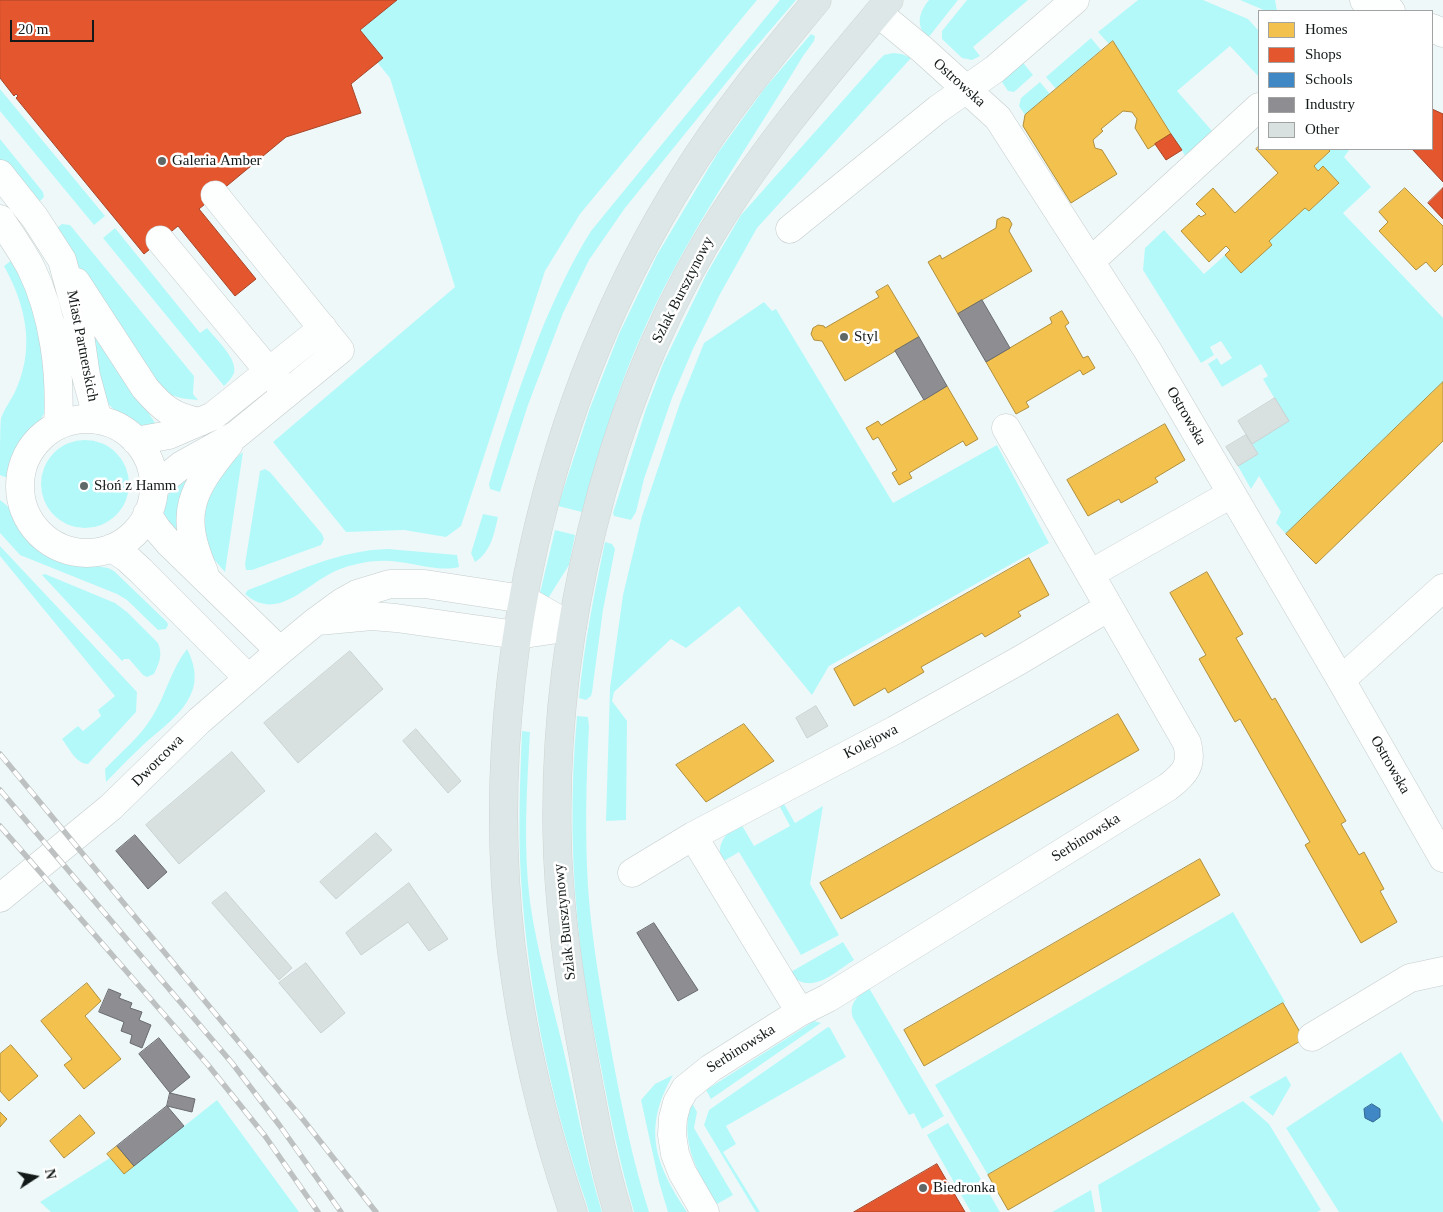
<!DOCTYPE html>
<html>
<head>
<meta charset="utf-8">
<style>
	body { margin:0 }
	#map { position:relative; width:1443px; height:1212px; overflow:hidden; background:#eff8f8; font-family:"Times New Roman",serif }
	canvas { display:block }
	.legend { position:absolute; left:1258px; top:10px; width:175px; height:140px; box-sizing:border-box; background:#fff; border:1px solid #a1a3a3; margin:0; padding:6px 9px; list-style:none; font-size:15px; color:#131919 }
	.legend li { display:flex; align-items:center; gap:10px; height:25px }
	.legend b { width:25px; border:1px solid #a1a3a3 }
	.north { position:absolute; left:10px; top:1152px; width:50px; height:50px; -webkit-text-stroke:4px #fff; paint-order:stroke; rotate:79deg; font-size:14px; font-weight:700; line-height:20px; text-align:center; color:#131919 }
	.north::after { content:''; display:block; margin:auto; width:18px; height:22px; background:#131919; clip-path:polygon(50% 0,100% 100%,50% 72%,0 100%) }
	.scale { position:absolute; left:10px; top:20px; width:84px; height:22px; box-sizing:border-box; border:2px solid #131919; border-top:0; padding-left:6px; font-size:15px; line-height:18px; white-space:nowrap; color:#131919; -webkit-text-stroke:4px #fff; paint-order:stroke }
</style>
</head>
<body>
<div id="map">
<canvas width="1443" height="1212"></canvas>
<ul class="legend">
<li><b style="height:14px;background:#f2c14e"></b>Homes</li>
<li><b style="height:14px;background:#e4572e"></b>Shops</li>
<li><b style="height:14px;background:#3f88c5"></b>Schools</li>
<li><b style="height:14px;background:#8d8d92"></b>Industry</li>
<li><b style="height:14px;background:#d9e0e0"></b>Other</li>
</ul>
<div class="north">N</div>
<div class="scale">20 m</div>
</div>
<script>
const context = document.querySelector('canvas').getContext('2d');
context.lineJoin = 'round';
function fillPath(path, color) { context.fillStyle = color; context.fill(path, 'evenodd'); }
function trace(path, color, width, dash) { context.strokeStyle = color; context.lineWidth = width; context.lineCap = dash ? 'butt' : 'round'; context.setLineDash(dash || []); context.stroke(path); }
function drawText(font, color, halo, rows, align = 'center') {
  context.font = font + ' "Times New Roman",serif'; context.lineWidth = 5; context.setLineDash([]); context.textBaseline = 'middle'; context.strokeStyle = halo; context.fillStyle = color; for (const [text, x, y, turn = 0] of rows) {
    context.save(); context.translate(x, y); context.rotate((+turn || 0) * Math.PI / 180); context.textAlign = isNaN(turn) ? turn : align; if (halo) context.strokeText(text, 0, 0); context.fillText(text, 0, 0); context.restore();
  }
}
fillPath(new Path2D(`
	M397 0H757L580 214 545 271 461 526 446 537 404 530 346 532 273 442 455 287 390 78 377 62 383 57 360 30Z
	M780 0H796L743 62 625 208 589 260 563 313 528 405 500 492 490 489 489 484C505 429 523 376 544 324 558 292 572 261 591 231Z
	M929 0H958L928 38C915 26 919 12 929 0Z
	M967 0H1028L973 47 980 56 972 60 962 58 942 39V31Z
	M1138 0H1203L1248 19 1259 31V77L1230 46 1177 91 1213 132 1186 157 1113 41 1109 44 1098 32Z
	M1240 0H1275L1277 11H1266Z
	M811 34 815 36 814 41 803 56C749 145 690 230 646 325 618 385 600 449 582 512L558 506 590 408 619 334 657 255 717 154 764 89Z
	M1091 38 1101 50 1056 89 1046 77Z
	M893 53 902 54 911 58 757 228 719 296 693 349 672 398 644 479 636 512 631 520 614 516 613 513 646 409 663 364 707 273 741 215 878 61 884 55Z
	M1021 60 1033 75 1014 92 1008 91 1000 79Z
	M1040 82 1050 94 1025 115 1019 106 1021 98Z
	M0 89 105 216 94 225 0 111Z
	M0 139 43 192 44 197 36 205 0 161Z
	M1328 149H1350L1344 157 1371 187 1343 213 1443 318V382L1286 534 1276 523 1281 512 1259 476 1251 489 1238 466 1258 454 1252 444 1288 421 1263 379 1268 376 1261 364 1222 387 1208 364 1217 358 1221 365 1232 358 1221 341 1210 347 1214 355 1201 363 1143 270 1145 248 1164 230 1204 274 1225 255 1241 273 1272 245 1269 241 1305 208 1309 211 1339 184 1323 166 1318 171 1314 166 1330 152Z
	M62 224 70 225 194 376 193 394 198 400C183 399 171 397 159 388L54 230Z
	M115 228 200 333 207 328C215 338 238 359 234 373 232 378 228 382 224 386L103 238Z
	M16 257 26 276 49 373 46 410 41 419 17 449 10 479 0 475C0 464 0 426 1 418 5 407 13 398 17 387 35 345 25 304 4 266Z
	M764 302 772 311 776 309 893 503 997 445 1049 543 829 666 812 695 739 606 686 648 671 639 614 692 612 701 627 721 626 820 606 821 610 688 623 595 642 516 680 403 704 343Z
	M91 329H95L157 426C153 426 148 427 144 426 129 424 109 408 102 395Z
	M41 484a44 44 0 1 1 88 0a44 44 0 1 1-88 0Z
	M243 452 225 572 205 549 200 513 213 479 229 463Z
	M200 463C176 500 174 507 183 551 178 541 166 525 164 516 160 492 186 477 200 463Z
	M265 469 270 472 322 534 324 539 321 545 252 570H246L245 564 260 471Z
	M0 500C13 509 18 521 27 533 46 558 78 563 108 568L114 571 167 622 168 625 166 629 158 630 127 600 117 594 20 555 0 533Z
	M483 514 498 517C494 534 491 552 475 562L471 553Z
	M555 530 575 535 569 565 547 600 539 597Z
	M605 542 612 544 615 549 614 554 603 610 592 692 591 696 586 700 579 698C584 645 594 594 605 542Z
	M0 546 137 692 136 712 88 764C76 764 69 748 62 739L78 726 83 731 101 716 98 710 115 696 0 556Z
	M388 549 457 555 459 567C441 572 418 564 399 562 379 559 362 562 343 568 310 578 280 625 245 594L248 590C294 573 339 550 388 549Z
	M45 574 115 603 127 612 158 643C163 655 159 663 154 674L147 677 143 675 129 659H124L122 661 42 575Z
	M187 649C194 662 198 679 191 694 181 717 156 732 139 749 127 760 117 771 106 782L105 769C121 752 140 737 152 717 166 695 171 669 187 649Z
	M577 716 588 717 589 727C586 781 585 834 588 887 592 945 603 1003 613 1060 623 1112 633 1162 649 1212H634C620 1164 610 1116 601 1067 593 1026 584 985 580 944 571 868 570 792 577 716Z
	M522 731 530 732C527 788 523 846 530 902 538 958 555 1010 567 1065 578 1114 587 1163 602 1212H589L585 1199C549 1095 528 988 521 879 518 830 520 780 522 731Z
	M784 804 795 823 823 806 810 884 839 935 801 955 739 852 722 862C715 844 727 832 740 822L754 846 790 826 780 807Z
	M1233 912 1285 1002 988 1175 935 1085Z
	M843 942 854 960C833 973 811 997 789 973Z
	M869 988 944 1116 922 1129 914 1113 909 1115 853 1018C848 1003 858 996 869 988Z
	M814 1021 821 1023 711 1099 706 1090Z
	M828 1027 830 1028 846 1057 726 1126 736 1144 723 1152 760 1212H756L704 1125 709 1110Z
	M1401 1052 1443 1123V1212H1339L1286 1128Z
	M673 1075C642 1129 655 1164 687 1212H668L659 1182 641 1100 655 1084Z
	M1286 1076 1291 1085 1273 1116 1249 1097Z
	M217 1100 299 1212H51L40 1202 110 1158 124 1174Z
	M1243 1101 1269 1124 1321 1210 1317 1212H1102L1098 1185Z
	M692 1103 697 1112 694 1128 733 1195 717 1204C698 1175 678 1139 692 1103Z
	M948 1123 1000 1212H971L927 1135Z
	M1091 1190 1095 1212H1052Z`), '#b4f9fa');
const homes = new Path2D(`
	M1113 41 1171 134 1148 149 1135 128 1137 119 1132 112 1123 111 1101 129 1103 131 1093 140 1095 148 1102 150 1117 174 1071 203 1023 126 1025 115Z
	M1259 146V149H1328L1330 151 1314 166 1318 171 1323 166 1339 183 1309 211 1305 208 1269 241 1272 245 1241 273 1225 255 1230 250 1226 246 1209 262 1181 231 1199 215 1201 217 1206 214 1196 204 1213 188 1235 213 1278 173 1256 149Z
	M1405 188 1443 226V264L1435 272 1426 262 1416 270 1379 231 1388 222 1379 212Z
	M1003 217 1009 219 1012 224 1009 231 1032 271 958 314 928 262 940 255 942 259 996 228 997 220Z
	M888 285 919 337 845 381 822 341 814 340 811 334 813 328 818 325 824 326 825 328 879 297 876 292Z
	M1062 311 1069 323 1065 326 1083 358 1088 356 1095 368 1083 375 1080 370 1026 402 1029 407 1016 414 986 362 1052 323 1050 318Z
	M1443 382V441L1316 564 1286 534Z
	M947 386 978 439 966 446 963 441 909 473 912 478 899 485 892 473 897 470 878 437 873 440 866 428 878 421 881 425Z
	M1165 424 1185 460 1155 478 1158 482 1121 503 1119 499 1088 516 1067 480Z
	M1029 558 1049 595 1018 612 1021 616 985 637 982 633 921 667 924 672 888 693 885 688 854 706 834 669Z
	M1207 572 1243 634 1236 638 1272 700 1275 698 1346 821 1341 824 1359 855 1364 852 1384 889 1380 891 1397 922 1361 943 1305 845 1310 842 1240 719 1235 722 1199 659 1206 655 1170 593Z
	M1118 714 1139 750 841 919 820 883Z
	M744 724 774 761 706 802 676 765Z
	M1200 859 1220 895 924 1066 904 1030Z
	M87 983 101 1001 85 1016 121 1059 84 1089 64 1065 72 1059 41 1021Z
	M1283 1003 1304 1039 1008 1210 988 1175Z
	M11 1045 38 1076 9 1101 0 1091V1054Z
	M0 1112 7 1119 0 1127Z
	M80 1115 95 1133 64 1158 50 1141Z
	M117 1146 134 1166 124 1174 107 1154Z`);
fillPath(homes, '#f2c14e');
trace(homes, '#af8f3e', 1);
const shops = new Path2D(`
	M0 0H397L360 30 383 58 351 84 361 113 286 137 199 209 256 279 235 296 178 226 144 254 16 98 18 96 16 94 14 96 0 78Z
	M1432 109 1443 114V182L1412 149H1432Z
	M1171 134 1182 150 1166 160 1155 144Z
	M1443 188V219L1428 203Z
	M937 1164 965 1212H854Z`);
fillPath(shops, '#e4572e');
trace(shops, '#a54428', 1);
const schools = new Path2D(`
	M1372 1104 1380 1109V1117L1373 1122 1365 1118 1364 1109Z`);
fillPath(schools, '#3f88c5');
trace(schools, '#326791', 1);
const industry = new Path2D(`
	M982 300 1010 348 986 362 958 314Z
	M919 337 947 386 924 400 895 351Z
	M135 835 167 872 148 889 116 851Z
	M654 923 698 990 678 1001 637 933Z
	M109 989 121 994 119 998 132 1003 130 1008 142 1012 139 1020 151 1025 142 1048 130 1043 132 1035 121 1031 124 1022 99 1012Z
	M159 1038 190 1077 170 1093 139 1054Z
	M170 1093 195 1099 192 1112 167 1106Z
	M167 1106 184 1126 134 1166 117 1146Z`);
fillPath(industry, '#8d8d92');
trace(industry, '#686a6e', 1);
const building = new Path2D(`
	M1275 398 1289 421 1252 444 1238 421Z
	M1246 435 1258 454 1238 466 1226 447Z
	M350 651 383 689 298 763 264 723Z
	M816 706 828 726 807 738 796 718Z
	M416 729 461 781 448 793 403 741Z
	M232 752 265 791 179 864 146 825Z
	M376 833 392 850 336 899 320 882Z
	M409 883 448 939 429 951 408 922 361 955 346 933Z
	M226 892 292 968 279 980 212 903Z
	M306 963 345 1013 321 1033 279 983Z`);
fillPath(building, '#d9e0e0');
trace(building, '#cad1d1', 1);
const minor = new Path2D(`
	M1364 0 1391 11
	M878 13 923 50 998 118 1148 351 1341 680 1443 858
	M1432 28 1443 33
	M0 174 35 218 62 260 77 314 86 376 98 420
	M0 219C11 235 22 251 31 268 54 315 61 373 58 425
	M790 229 938 109 995 69 1075 0
	M160 240 281 386
	M1091 261 1259 107
	M76 282 145 388C163 409 173 417 200 422
	M20 486a67 67 0 1 1 134 0a67 67 0 1 1-134 0Z
	M1006 428 1090 574
	M136 441 169 435 213 416 323 328
	M154 487 182 465 236 435 340 350 215 195
	M147 514 157 529 169 543 280 651
	M112 548 127 558 141 571 248 678
	M204 572C178 513 191 491 229 444
	M318 621 372 616 396 618 517 635 572 627
	M1341 680 1443 588
	M693 836 800 1012
	M632 873 693 836 895 730 1020 660 1109 607
	M0 898 111 807 199 721 280 651 315 622 341 603 357 594 390 584H425L523 599 572 627
	M1312 1037 1410 978 1443 971
	M705 1212 682 1172 675 1154 672 1135 673 1118 677 1103 685 1089 711 1068 800 1012 828 998 865 975 1168 787C1185 774 1193 765 1187 743L1090 574 1231 494`);
const major = new Path2D(`
	M573 1212C543 1125 522 1037 511 946 481 684 544 400 684 177 723 114 770 57 817 0
	M618 1212C603 1164 594 1114 585 1065 570 988 558 910 557 831 554 636 605 415 704 246 756 157 823 78 889 0`);
trace(minor, '#c5cccc', 29);
trace(major, '#cfd3d3', 29);
trace(minor, '#fdfefe', 28);
trace(major, '#dee7e7', 28);
const rail = new Path2D(`
	M0 754 301 1117 376 1212
	M0 790 232 1063 280 1126 341 1212
	M0 826 208 1065 265 1136 318 1212`);
trace(rail, '#bec1c1', 5.5);
trace(rail, '#fff', 4, [11]);
for (const [x, y, r, color] of [
	[162,161,5,"#606767"],
	[844,337,5,"#606767"],
	[84,486,5,"#606767"],
	[923,1188,5,"#606767"]
]) { const dot = new Path2D(); dot.arc(x, y, r, 0, 2 * Math.PI); context.fillStyle = color; context.fill(dot); trace(dot, '#fff', 2); }
drawText('15px', '#131919', '#fff', [
	["Ostrowska",959,83,42],
	["Szlak Bursztynowy",683,290,-63],
	["Miast Partnerskich",82,346,79],
	["Ostrowska",1186,416,60],
	["Kolejowa",871,742,-27],
	["Dworcowa",158,761,-45],
	["Ostrowska",1390,765,60],
	["Serbinowska",1086,838,-32],
	["Szlak Bursztynowy",565,922,-96],
	["Serbinowska",741,1049,-32]
]);
drawText('15px', '#131919', '#fff', [
	["Galeria Amber",172,161],
	["Styl",854,337],
	["Słoń z Hamm",94,486],
	["Biedronka",933,1188]
], 'left');
</script>
</body>
</html>
